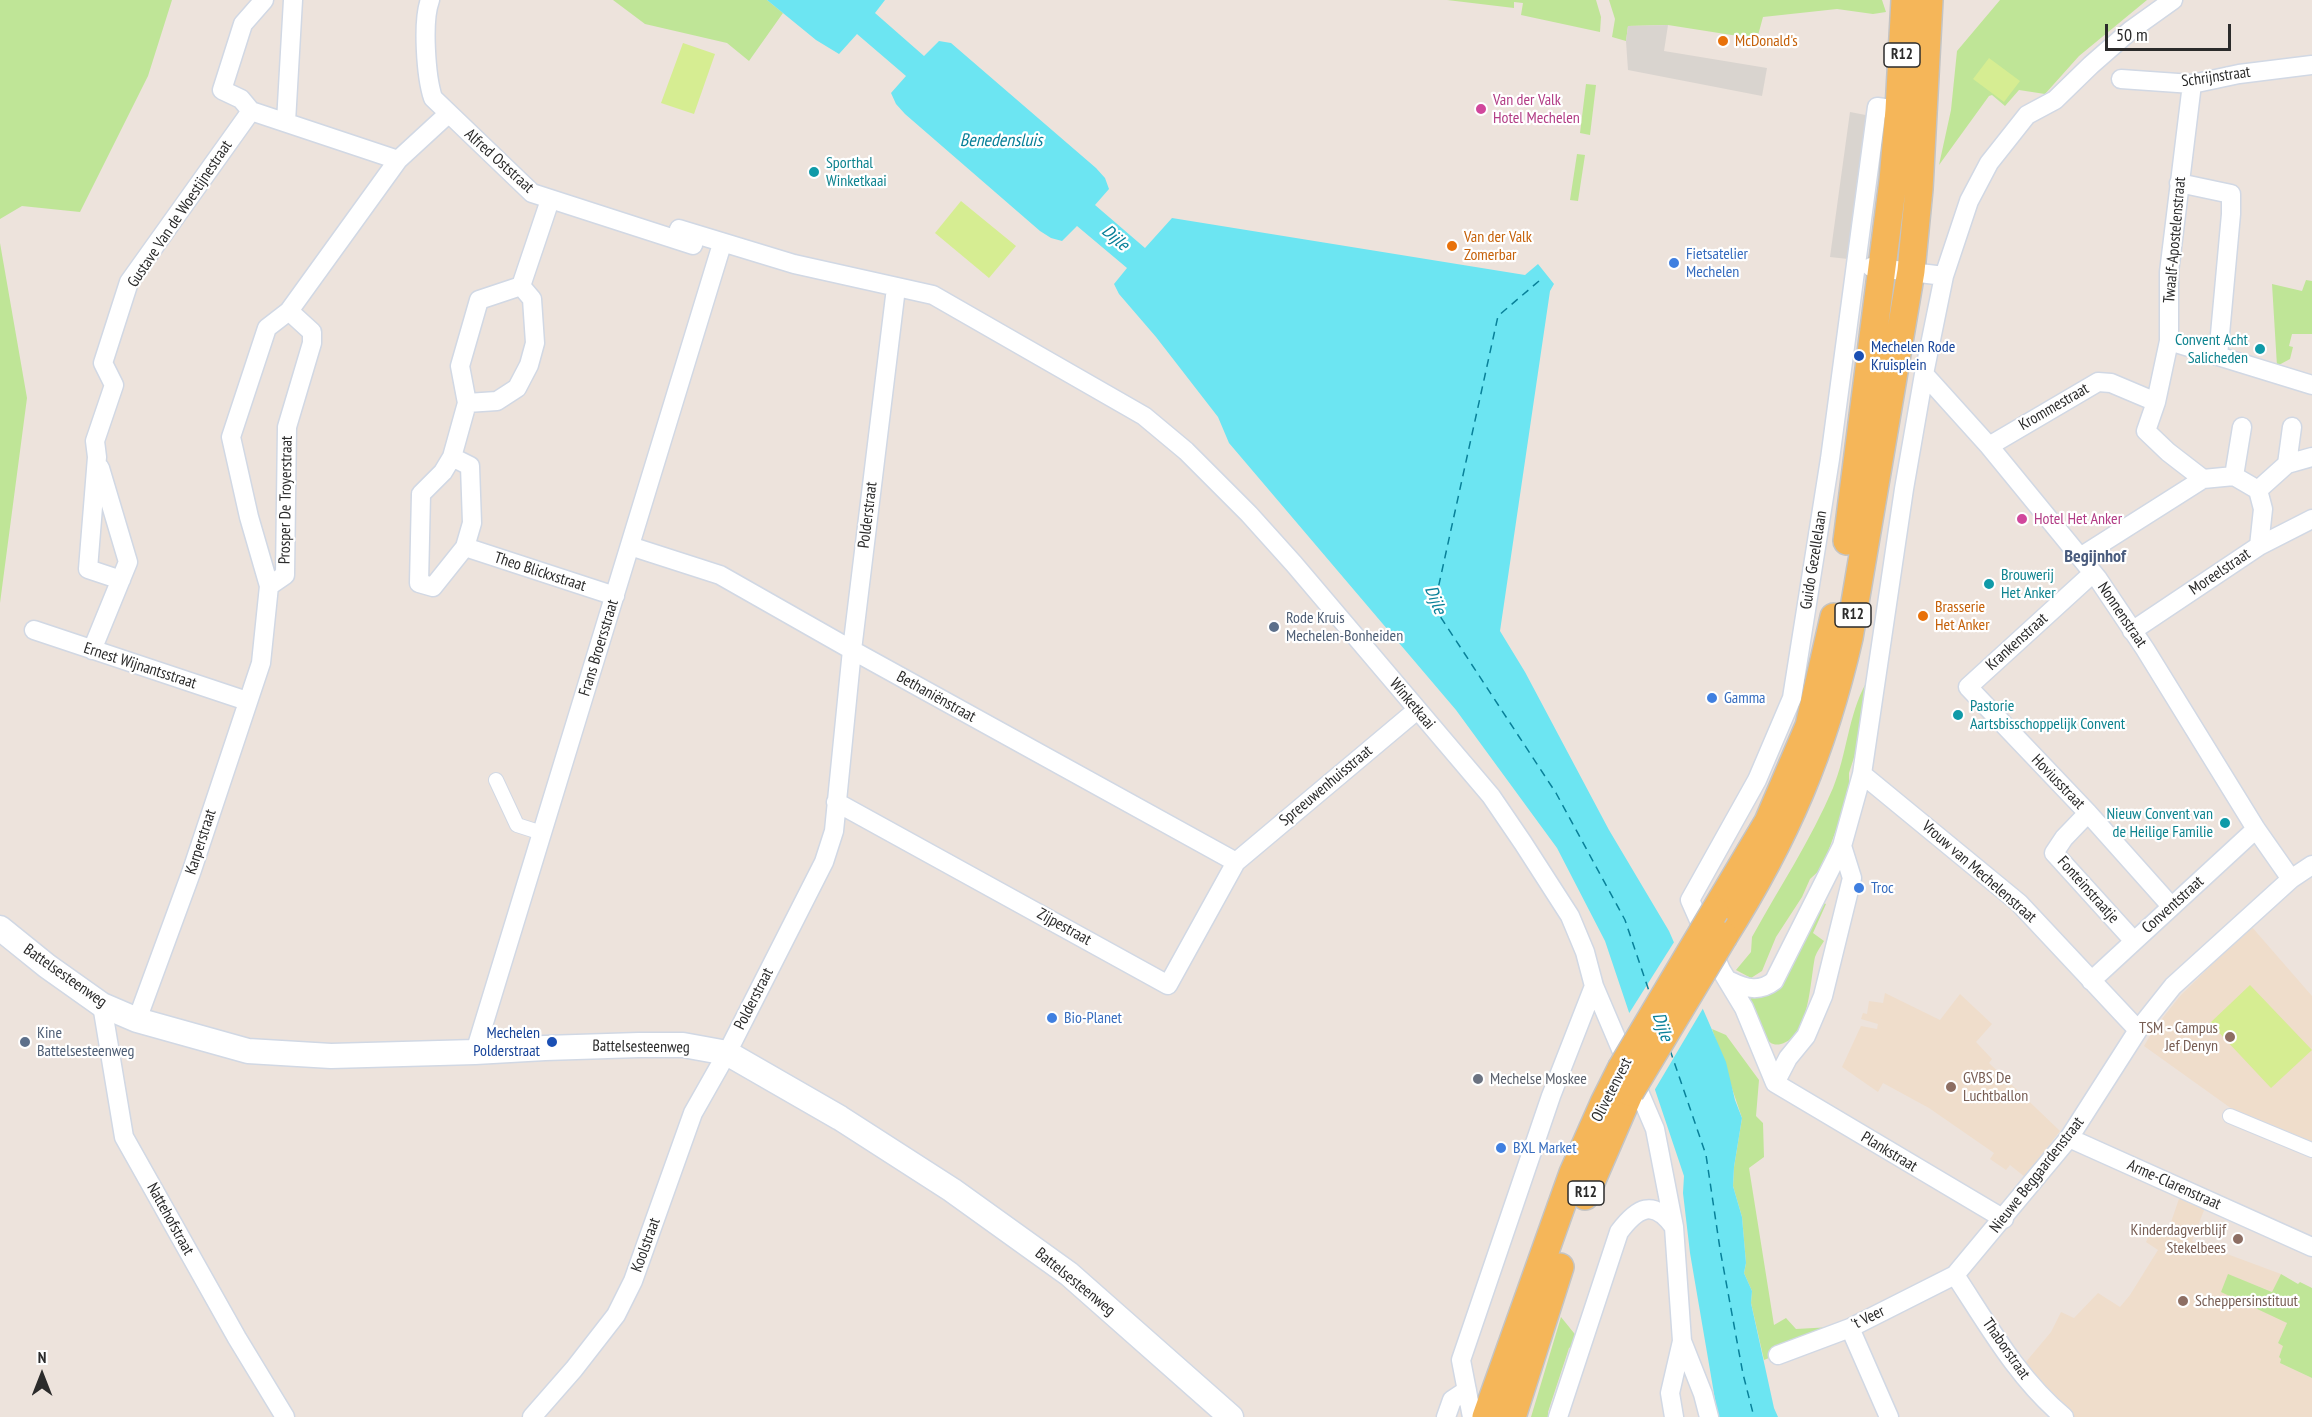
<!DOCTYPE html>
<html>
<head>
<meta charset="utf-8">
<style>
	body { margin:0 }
	#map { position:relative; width:2312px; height:1417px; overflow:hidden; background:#ede3dc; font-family:"PT Sans Narrow",sans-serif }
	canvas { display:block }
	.north { position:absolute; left:12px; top:1345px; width:60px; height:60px; -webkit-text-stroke:4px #fff; paint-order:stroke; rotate:0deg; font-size:16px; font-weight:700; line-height:24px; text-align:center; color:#2b2b2b }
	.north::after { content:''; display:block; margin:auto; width:21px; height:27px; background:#2b2b2b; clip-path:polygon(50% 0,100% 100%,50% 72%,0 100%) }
	.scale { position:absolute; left:2105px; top:24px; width:126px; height:27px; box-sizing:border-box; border:3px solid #2b2b2b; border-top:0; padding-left:8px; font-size:18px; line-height:21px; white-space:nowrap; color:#2b2b2b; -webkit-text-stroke:4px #fff; paint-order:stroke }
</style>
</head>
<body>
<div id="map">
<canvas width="2312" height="1417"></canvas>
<div class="north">N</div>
<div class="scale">50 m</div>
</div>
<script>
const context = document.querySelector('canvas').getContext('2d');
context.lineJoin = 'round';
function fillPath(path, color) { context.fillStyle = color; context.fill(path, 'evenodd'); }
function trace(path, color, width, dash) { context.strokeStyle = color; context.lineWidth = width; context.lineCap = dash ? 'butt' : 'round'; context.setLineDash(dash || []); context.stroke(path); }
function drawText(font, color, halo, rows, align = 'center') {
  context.font = font + ' "PT Sans Narrow",sans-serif'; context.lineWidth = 4.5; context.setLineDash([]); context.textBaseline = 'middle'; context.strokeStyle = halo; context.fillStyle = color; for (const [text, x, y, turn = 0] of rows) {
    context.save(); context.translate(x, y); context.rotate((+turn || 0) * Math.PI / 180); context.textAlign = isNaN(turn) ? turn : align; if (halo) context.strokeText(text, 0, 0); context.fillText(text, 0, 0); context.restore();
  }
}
fillPath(new Path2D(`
	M2251 926 2312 996V1143L2232 1109 2144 1046 2154 1029 2180 996Z
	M1885 993 1940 1020 1960 994 1992 1024 1976 1042 1992 1059 1989 1063 2060 1131 2025 1177 2010 1165 2006 1170 1990 1159 1994 1153 1929 1108 1883 1083 1878 1092 1842 1067 1861 1026 1877 1029 1878 1024 1861 1019 1863 1013 1867 1014 1869 1001 1883 1003Z
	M2181 1193 2206 1205 2192 1241 2281 1274 2273 1292 2228 1275 2226 1283 2287 1323 2278 1343 2284 1345 2279 1357 2281 1358 2280 1363 2312 1378V1417H2072L2049 1393 2025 1363 2051 1332 2061 1312 2074 1318 2098 1293 2120 1307 2130 1295 2158 1250 2146 1242 2155 1223 2169 1228Z`), '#efddcb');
fillPath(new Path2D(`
	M0 0H172L148 76 80 212 22 206 0 219Z
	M613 0H767L783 13 749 61 727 43 645 24Z
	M1447 0H1596L1601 17 1600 32 1521 15 1523 3 1514 2V8Z
	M1609 0H1882L1886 12 1873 14 1837 9 1763 17 1757 39 1668 25 1628 26 1626 41 1612 37 1615 19Z
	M2000 0H2147L2079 56 2045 94 2019 90 2005 106 1992 95 1989 96 1939 165 1951 110 1957 51Z
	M1586 84 1596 85 1590 135 1580 133Z
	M1577 154 1585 155 1578 201 1570 200Z
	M0 243 27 398 0 603Z
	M2306 280 2312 281V334H2292L2289 346 2293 347 2290 359 2277 366 2272 284 2302 291Z
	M1866 683 1860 739 1849 773V795L1822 868 1810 879 1802 897 1776 937 1762 971 1751 978 1736 970 1751 952 1752 937C1779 888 1811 840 1833 788 1847 754 1848 716 1866 683Z
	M1821 902 1826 904 1813 933 1824 941C1821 946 1817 951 1815 957 1810 980 1810 1037 1781 1044 1774 1046 1769 1043 1765 1037 1757 1027 1753 1012 1747 1000L1749 996 1763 995Z
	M1712 1029 1726 1035 1759 1080 1756 1116 1763 1123 1764 1157 1749 1168 1774 1325 1786 1318 1796 1329 1832 1327 1828 1333 1764 1360 1751 1303 1752 1291 1744 1273 1746 1263 1742 1217 1733 1186 1734 1167 1742 1118Z
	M2228 1274 2272 1292 2281 1274 2298 1284 2300 1282 2312 1288V1378L2280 1363 2281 1359 2279 1357 2283 1346 2278 1343 2287 1323 2221 1292Z
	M1561 1317 1578 1338 1575 1345 1569 1348 1548 1412 1549 1417H1531Z`), '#bfe597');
fillPath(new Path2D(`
	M683 43 715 54 694 114 661 103Z
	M1989 58 2020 81 2004 102 1973 79Z
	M961 201 1016 246 989 278 935 233Z
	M2250 985 2312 1050 2271 1088 2210 1023Z`), '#d6ed92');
fillPath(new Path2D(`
	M1668 25 1664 51 1767 68 1762 96 1628 70 1626 41 1628 26Z
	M1850 112 1876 117 1857 260 1830 257Z`), '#d9d4cf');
fillPath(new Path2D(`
	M767 0H885L875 13 924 56 939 41 951 43 1096 168 1105 178 1109 189 1095 205 1145 248 1172 218 1525 275 1538 264 1554 284 1550 291 1500 631 1525 672 1609 830 1669 931 1726 1062 1735 1100 1742 1118 1734 1167 1733 1186 1742 1217 1746 1263 1744 1273 1752 1291 1751 1303 1774 1408 1778 1417H1718L1690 1253 1683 1193 1684 1176 1605 941 1557 848 1456 710 1229 443 1218 417 1156 337 1119 294 1114 284 1127 268 1077 226 1062 241 1051 238 1040 231 905 114 896 104 891 93 906 76 857 34 839 54 816 40Z`), '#6ce5f2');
fillPath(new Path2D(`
	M1676 939 1705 1005 1654 1091 1628 1015Z`), '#ede3dc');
trace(new Path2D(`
	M1539 281 1498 316 1434 607 1556 793 1625 920 1650 994
	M1670 1050 1706 1155 1720 1249 1743 1374 1754 1417`), '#098099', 1.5, [8, 6]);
const pedestrian = new Path2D(`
	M496 780 517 825 542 833
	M2230 1116 2312 1150`);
const minor = new Path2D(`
	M264 0 243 24 222 90 241 99 251 111 398 160
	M430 0C422 21 426 77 433 98L532 193 693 245
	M2121 79 2192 84 2239 74 2312 65
	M2192 84 2169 272V341L2156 402 2146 431 2168 452 2203 479
	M286 122 293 0
	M2179 183 2231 194V214L2218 356
	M679 229 794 264 933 295 1144 416 1186 451 1249 514 1294 564 1491 796 1523 843 1570 916 1585 952 1594 986 1655 1129 1674 1227 1682 1341 1703 1394 1709 1417
	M1871 267 1944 276
	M521 286 550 200
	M2169 341 2312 385
	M1924 374 1989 446 2098 579 2145 649 2256 829 2291 879
	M467 403 497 401 517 388 529 365 535 343 532 299 521 286
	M1989 446 2098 382 2111 383 2156 402
	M452 457 470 466 472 523 465 547 433 587 419 583 421 494 443 472 452 457 467 403 460 366 479 300 521 286
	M2287 464 2312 457
	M2234 476 2242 427
	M2258 490 2287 464 2292 427
	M630 546 720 575 852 650 1236 862
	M465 547 615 596
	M2080 557 2203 479 2234 476 2258 490 2263 509 2259 546
	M2093 573 1968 687 2088 813 2171 906
	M121 580 88 569 97 457 95 441 114 385 103 363 129 282 251 111
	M269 586 285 575 287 427 312 343V332L289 311
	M34 630 247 701
	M2132 631 2259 546 2312 519
	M92 650 128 562 100 468
	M1862 774 2019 903 2138 1030
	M836 802 1168 985 1236 862 1417 710
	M2088 813 2064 838 2054 853 2133 940
	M1730 981C1746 989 1760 992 1774 981L1842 846 1862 774 1904 489 1924 374 1944 276 1969 201 1989 163 2027 115 2055 100 2091 65 2131 30 2173 0
	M2091 981 2256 829
	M102 1005 124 1137 237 1338 285 1417
	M137 1020 191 873 261 663 269 586 249 517 231 437 267 328 289 311 398 160 448 114
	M475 1052 722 244
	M1775 1083 1744 1008 1721 970 1690 900 1757 780 1792 698 1830 459 1877 107 1908 111
	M1775 1083 2004 1219
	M1775 1083 1788 1058 1806 1036 1823 996 1852 878 1842 846
	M2069 1138 2312 1247
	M1955 1275C1988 1325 2018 1379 2064 1417
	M1850 1328 1889 1417
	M1778 1355 1850 1328 1955 1275 2069 1138 2138 1030 2173 986 2291 879 2312 865
	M532 1417 574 1369 616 1315 633 1281 693 1113 727 1053 824 862 834 831 852 650 896 288
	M1446 1417 1452 1400 1467 1390
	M1472 1417 1461 1360 1551 1096 1594 986
	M1558 1417 1619 1232C1637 1208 1653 1198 1674 1227
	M1674 1417 1670 1393 1682 1341`);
const secondary = new Path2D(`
	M0 928 47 966 102 1005 137 1020 248 1051 331 1056 475 1052 545 1048 639 1045H683L727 1053 840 1118 952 1190 1069 1274 1231 1417`);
const primary = new Path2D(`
	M1847 541 1893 181 1899 110 1905 0
	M1715 911 1768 822 1809 726 1834 617
	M1724 936C1786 838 1823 751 1849 638L1911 271 1919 189 1929 0
	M1585 1196 1630 1092
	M1486 1417 1573 1173 1604 1103 1621 1069
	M1512 1417 1560 1267`);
trace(pedestrian, '#d1d8e4', 16);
trace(minor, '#d1d8e4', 21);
trace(secondary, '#d1d8e4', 27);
trace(primary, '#c4c4c4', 30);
trace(pedestrian, '#fff', 14);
trace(minor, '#fff', 18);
trace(secondary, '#fff', 24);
trace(primary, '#f5b659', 27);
const primaryBridge = new Path2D(`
	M1621 1069 1715 911
	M1630 1092 1724 936`);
trace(primaryBridge, '#c4c4c4', 30, []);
trace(primaryBridge, '#f5b659', 27);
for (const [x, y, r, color] of [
	[1723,41,6,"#e8710a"],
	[1481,109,6,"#d1479c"],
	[814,172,6,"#0f9aa8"],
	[1452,246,6,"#e8710a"],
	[1674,263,6,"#3f7fe0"],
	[2260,349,6,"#0f9aa8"],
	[1859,356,6,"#1a4fb4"],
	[2022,519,6,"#d1479c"],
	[1989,584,6,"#0f9aa8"],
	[1923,616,6,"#e8710a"],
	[1274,627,6,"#5c6f8a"],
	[1712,698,6,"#3f7fe0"],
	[1958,715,6,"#0f9aa8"],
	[2225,823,6,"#0f9aa8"],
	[1859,888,6,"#3f7fe0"],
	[1052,1018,6,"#3f7fe0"],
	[2230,1037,6,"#8d6e63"],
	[25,1042,6,"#5c6f8a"],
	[552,1042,6,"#1a4fb4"],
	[1478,1079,6,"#6b7280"],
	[1951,1087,6,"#8d6e63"],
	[1501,1148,6,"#3f7fe0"],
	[2238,1239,6,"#8d6e63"],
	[2183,1301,6,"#8d6e63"]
]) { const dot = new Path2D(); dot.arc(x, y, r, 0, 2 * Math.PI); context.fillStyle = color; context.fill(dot); trace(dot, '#fff', 2); }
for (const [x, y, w] of [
	[1902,55,36],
	[1853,615,36],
	[1586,1193,36]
]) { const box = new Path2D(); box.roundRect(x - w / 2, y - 12, w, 24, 4.5); context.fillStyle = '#fff'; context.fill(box); trace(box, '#2b2b2b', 1.5); }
drawText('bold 15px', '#2b2b2b', null, [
	["R12",1902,55],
	["R12",1853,615],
	["R12",1586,1193]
]);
drawText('16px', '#c56008', '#fff', [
	["McDonald's",1735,41],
	["Van der Valk",1464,237],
	["Zomerbar",1464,255],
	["Brasserie",1935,607],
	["Het Anker",1935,625]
], 'left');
drawText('16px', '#2b2b2b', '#fff', [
	["Schrijnstraat",2216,77,-8],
	["Alfred Oststraat",499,161,42],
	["Gustave Van de Woestijnestraat",180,214,-56],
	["Twaalf-Apostelenstraat",2175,240,-85],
	["Krommestraat",2054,407,-30],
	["Prosper De Troyerstraat",286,500,-89],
	["Polderstraat",868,515,-83],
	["Guido Gezellelaan",1814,560,-81],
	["Theo Blickxstraat",540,572,18],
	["Moreelstraat",2220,572,-34],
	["Nonnenstraat",2122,615,56],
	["Krankenstraat",2017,642,-42],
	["Frans Broersstraat",599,648,-73],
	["Ernest Wijnantsstraat",140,666,18],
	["Bethaniënstraat",936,697,29],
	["Winketkaai",1412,704,50],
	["Hoviusstraat",2058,782,46],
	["Spreeuwenhuisstraat",1326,786,-40],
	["Karperstraat",201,842,-72],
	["Vrouw van Mechelenstraat",1979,872,41],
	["Fonteinstraatje",2088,890,48],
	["Conventstraat",2173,905,-42],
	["Zijpestraat",1064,927,29],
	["Battelsesteenweg",65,976,35],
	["Polderstraat",754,999,-63],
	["Battelsesteenweg",641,1047,1],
	["Olivetenvest",1612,1090,-63],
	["Plankstraat",1889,1152,31],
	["Nieuwe Beggaardenstraat",2037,1175,-52],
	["Arme-Clarenstraat",2174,1185,24],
	["Nattehofstraat",170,1219,61],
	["Koolstraat",646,1245,-70],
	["Battelsesteenweg",1075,1282,39],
	["'t Veer",1868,1318,-26],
	["Thaborstraat",2006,1349,55]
]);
drawText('16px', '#b23c85', '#fff', [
	["Van der Valk",1493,100],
	["Hotel Mechelen",1493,118],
	["Hotel Het Anker",2034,519]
], 'left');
drawText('16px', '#0d838f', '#fff', [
	["Sporthal",826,163],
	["Winketkaai",826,181],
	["Convent Acht",2248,340,"right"],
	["Salicheden",2248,358,"right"],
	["Brouwerij",2001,575],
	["Het Anker",2001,593],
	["Pastorie",1970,706],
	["Aartsbisschoppelijk Convent",1970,724],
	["Nieuw Convent van",2213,814,"right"],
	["de Heilige Familie",2213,832,"right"]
], 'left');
drawText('16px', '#366cbe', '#fff', [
	["Fietsatelier",1686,254],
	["Mechelen",1686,272],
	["Gamma",1724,698],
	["Troc",1871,888],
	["Bio-Planet",1064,1018],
	["BXL Market",1513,1148]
], 'left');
drawText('16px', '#164399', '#fff', [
	["Mechelen Rode",1871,347],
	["Kruisplein",1871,365],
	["Mechelen",540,1033,"right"],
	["Polderstraat",540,1051,"right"]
], 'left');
drawText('16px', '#4e5e75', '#fff', [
	["Rode Kruis",1286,618],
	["Mechelen-Bonheiden",1286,636],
	["Kine",37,1033],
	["Battelsesteenweg",37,1051]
], 'left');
drawText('16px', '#785e54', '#fff', [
	["TSM - Campus",2218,1028],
	["Jef Denyn",2218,1046],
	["GVBS De",1963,1078,"left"],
	["Luchtballon",1963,1096,"left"],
	["Kinderdagverblijf",2226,1230],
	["Stekelbees",2226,1248],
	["Scheppersinstituut",2195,1301,"left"]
], 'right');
drawText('16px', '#5b616d', '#fff', [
	["Mechelse Moskee",1490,1079]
], 'left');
drawText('italic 18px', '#098099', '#fff', [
	["Benedensluis",1001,141],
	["Dijle",1115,238,41],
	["Dijle",1435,600,68],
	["Dijle",1662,1027,71]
]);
drawText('bold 18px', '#495b7d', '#fff', [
	["Begijnhof",2095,557]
]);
</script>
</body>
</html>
